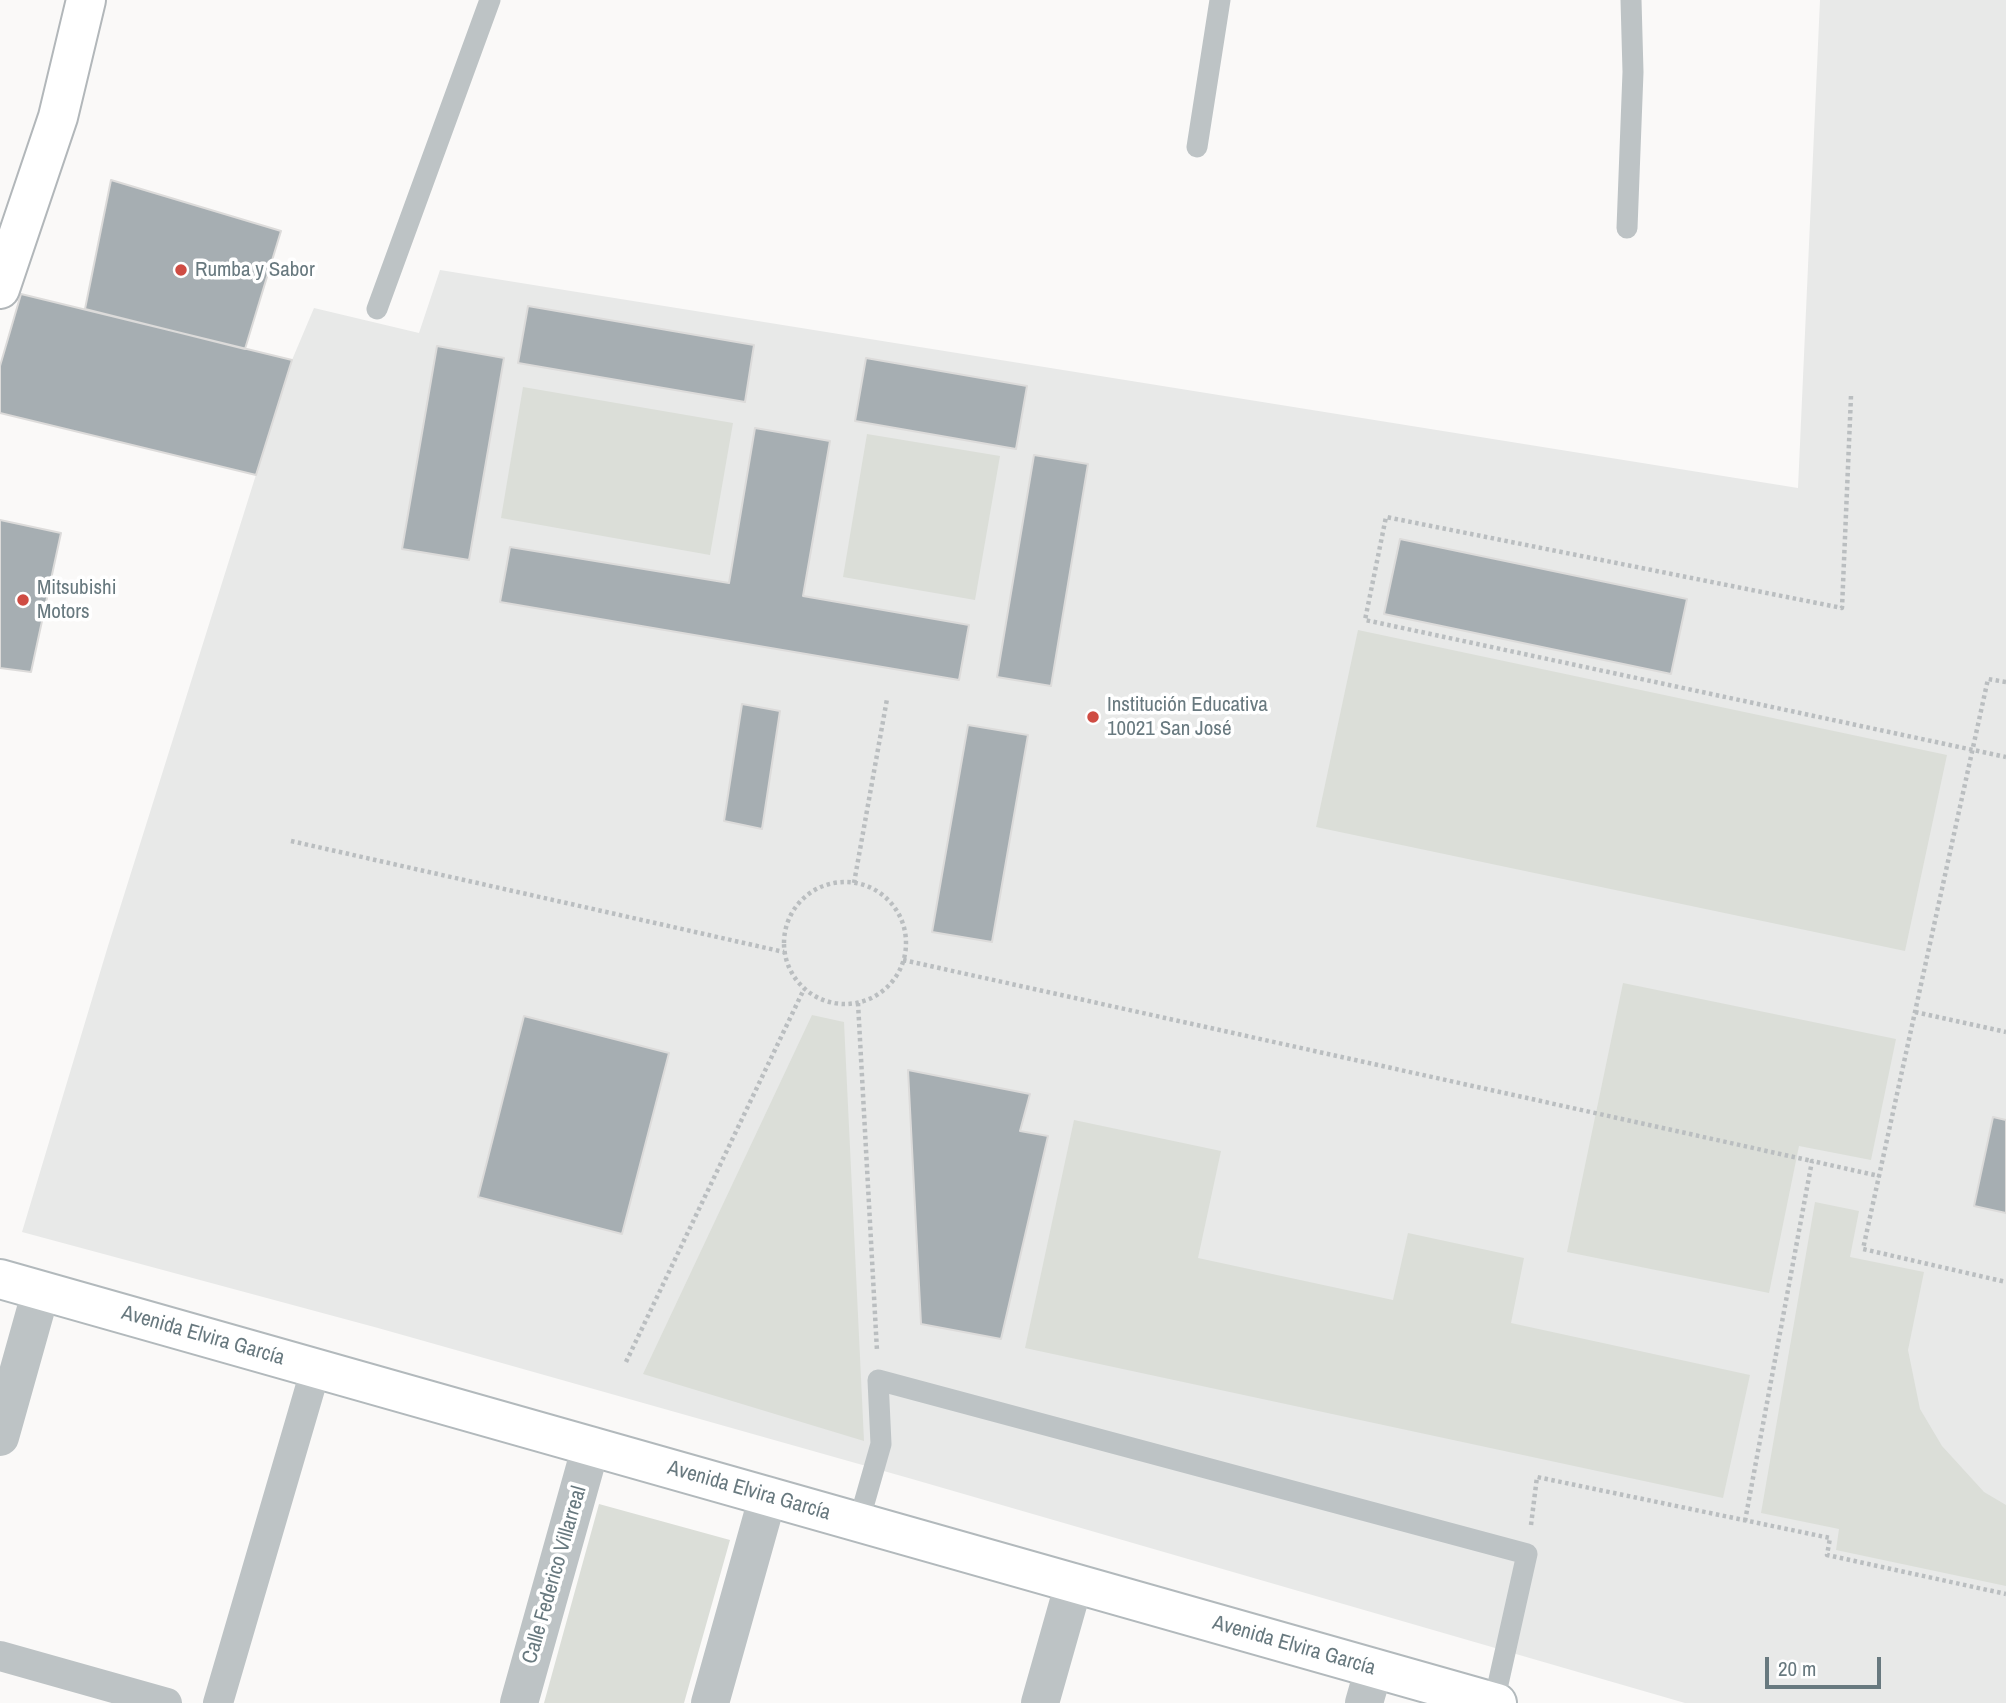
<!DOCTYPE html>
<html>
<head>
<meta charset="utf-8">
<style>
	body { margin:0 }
	#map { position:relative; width:2006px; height:1703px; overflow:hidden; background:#faf9f8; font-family:"Archivo Narrow",sans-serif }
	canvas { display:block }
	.scale { position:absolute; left:1765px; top:1657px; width:116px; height:32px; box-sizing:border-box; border:4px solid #68797f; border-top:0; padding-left:9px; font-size:21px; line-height:24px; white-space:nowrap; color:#68797f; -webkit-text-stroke:5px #fff; paint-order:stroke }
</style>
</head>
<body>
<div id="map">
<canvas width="2006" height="1703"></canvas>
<div class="scale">20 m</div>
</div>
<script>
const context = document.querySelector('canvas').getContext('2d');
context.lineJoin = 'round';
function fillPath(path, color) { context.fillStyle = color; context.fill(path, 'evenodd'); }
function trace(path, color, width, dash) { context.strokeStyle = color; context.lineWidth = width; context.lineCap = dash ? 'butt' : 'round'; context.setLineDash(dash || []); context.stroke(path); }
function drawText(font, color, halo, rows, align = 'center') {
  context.font = font + ' "Archivo Narrow",sans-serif'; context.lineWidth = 7; context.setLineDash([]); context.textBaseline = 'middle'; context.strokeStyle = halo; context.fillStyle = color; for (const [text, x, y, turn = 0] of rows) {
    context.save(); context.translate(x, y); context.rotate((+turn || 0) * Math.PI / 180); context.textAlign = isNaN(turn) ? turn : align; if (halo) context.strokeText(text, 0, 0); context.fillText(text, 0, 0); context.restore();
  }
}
fillPath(new Path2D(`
	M1820 0H2006V1703H1685L912 1479 378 1328 22 1232 108 946 292 360 314 308 419 333 440 270 1798 488Z`), '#e8e9e8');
fillPath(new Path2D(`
	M523 387 733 423 710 555 501 518Z
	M867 434 1000 456 975 600 843 577Z
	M1358 630 1947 755 1905 951 1316 827Z
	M1623 983 1896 1039 1871 1160 1799 1146 1769 1293 1567 1252Z
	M812 1015 844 1022 864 1441 643 1374Z
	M1074 1120 1221 1151 1198 1258 1393 1300 1408 1233 1524 1258 1511 1323 1750 1375 1723 1498 1025 1348Z
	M1815 1202 1859 1211 1850 1257 1924 1272 1908 1350 1920 1409 1942 1446 1984 1492 2006 1505V1586L1836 1550 1839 1529 1761 1513Z
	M599 1504 730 1540 684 1703H544Z`), '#dbded8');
const building = new Path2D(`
	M111 180 281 231 245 349 85 309Z
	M21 294 292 360 256 475 0 413V366Z
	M528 306 754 345 745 402 518 363Z
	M437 346 504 358 469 560 402 549Z
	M866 358 1027 386 1016 449 855 421Z
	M755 428 830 441 803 596 969 625 959 680 500 602 510 547 729 583Z
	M1034 455 1088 464 1051 686 997 677Z
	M0 520 61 533 31 672 0 668Z
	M1400 539 1687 599 1671 674 1384 614Z
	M742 704 780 711 762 829 724 821Z
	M968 725 1028 735 992 942 932 932Z
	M524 1016 669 1053 622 1234 478 1197Z
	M908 1070 1030 1094 1020 1131 1048 1136 1001 1339 921 1324Z
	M1993 1117 2006 1120V1213L1974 1206Z`);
fillPath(building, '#a6aeb2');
trace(building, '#dcdbda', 2);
const secondary = new Path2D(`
	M0 1279 1497 1703`);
const primary = new Path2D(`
	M0 289 58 117 86 0`);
trace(secondary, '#b2b9bc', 42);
trace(primary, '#b2b7ba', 42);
trace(new Path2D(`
	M1851 396 1842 608 1386 517 1365 620 2006 757
	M2006 682 1988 679 1863 1249 2006 1282
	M291 841 784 952
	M784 943a61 61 0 1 1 122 0a61 61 0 1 1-122 0Z
	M854 883 887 699
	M903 960 1812 1161
	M858 1003 877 1351
	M1915 1012 2006 1032
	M626 1362 804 989
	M1745 1521 1812 1161 1879 1176
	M1531 1525 1537 1477 1830 1538 1827 1555 2006 1594`), '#babec0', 4.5, [3.5, 3.5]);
trace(new Path2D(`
	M1197 147 1220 0
	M1627 228 1633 72 1631 0
	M377 309 490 0
	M859 1521 881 1444 878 1380 1527 1554 1494 1702`), '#bdc3c5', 21);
trace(new Path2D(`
	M0 1656 167 1703
	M218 1703 316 1368`), '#bdc3c5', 30);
trace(new Path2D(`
	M0 1437 41 1291
	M1040 1703 1074 1583
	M1364 1703 1374 1668`), '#bdc3c5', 38);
trace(new Path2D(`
	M519 1703 591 1446
	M710 1703 768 1496`), '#bdc3c5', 38);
trace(secondary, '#fff', 38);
trace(primary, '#fff', 38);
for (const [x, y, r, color] of [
	[181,270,7,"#cf4c43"],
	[23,600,7,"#cf4c43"],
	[1093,717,7,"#cf4c43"]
]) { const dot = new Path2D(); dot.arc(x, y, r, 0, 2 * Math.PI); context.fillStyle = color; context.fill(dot); trace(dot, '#fff', 2.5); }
drawText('21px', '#68797f', '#fff', [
	["Rumba y Sabor",195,270],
	["Mitsubishi",37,588],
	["Motors",37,612],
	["Institución Educativa",1107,705],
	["10021 San José",1107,729]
], 'left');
drawText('21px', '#68797f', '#fff', [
	["Avenida Elvira García",203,1336,16],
	["Avenida Elvira García",749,1491,16],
	["Calle Federico Villarreal",555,1575,-74],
	["Avenida Elvira García",1294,1646,16]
]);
</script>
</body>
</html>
